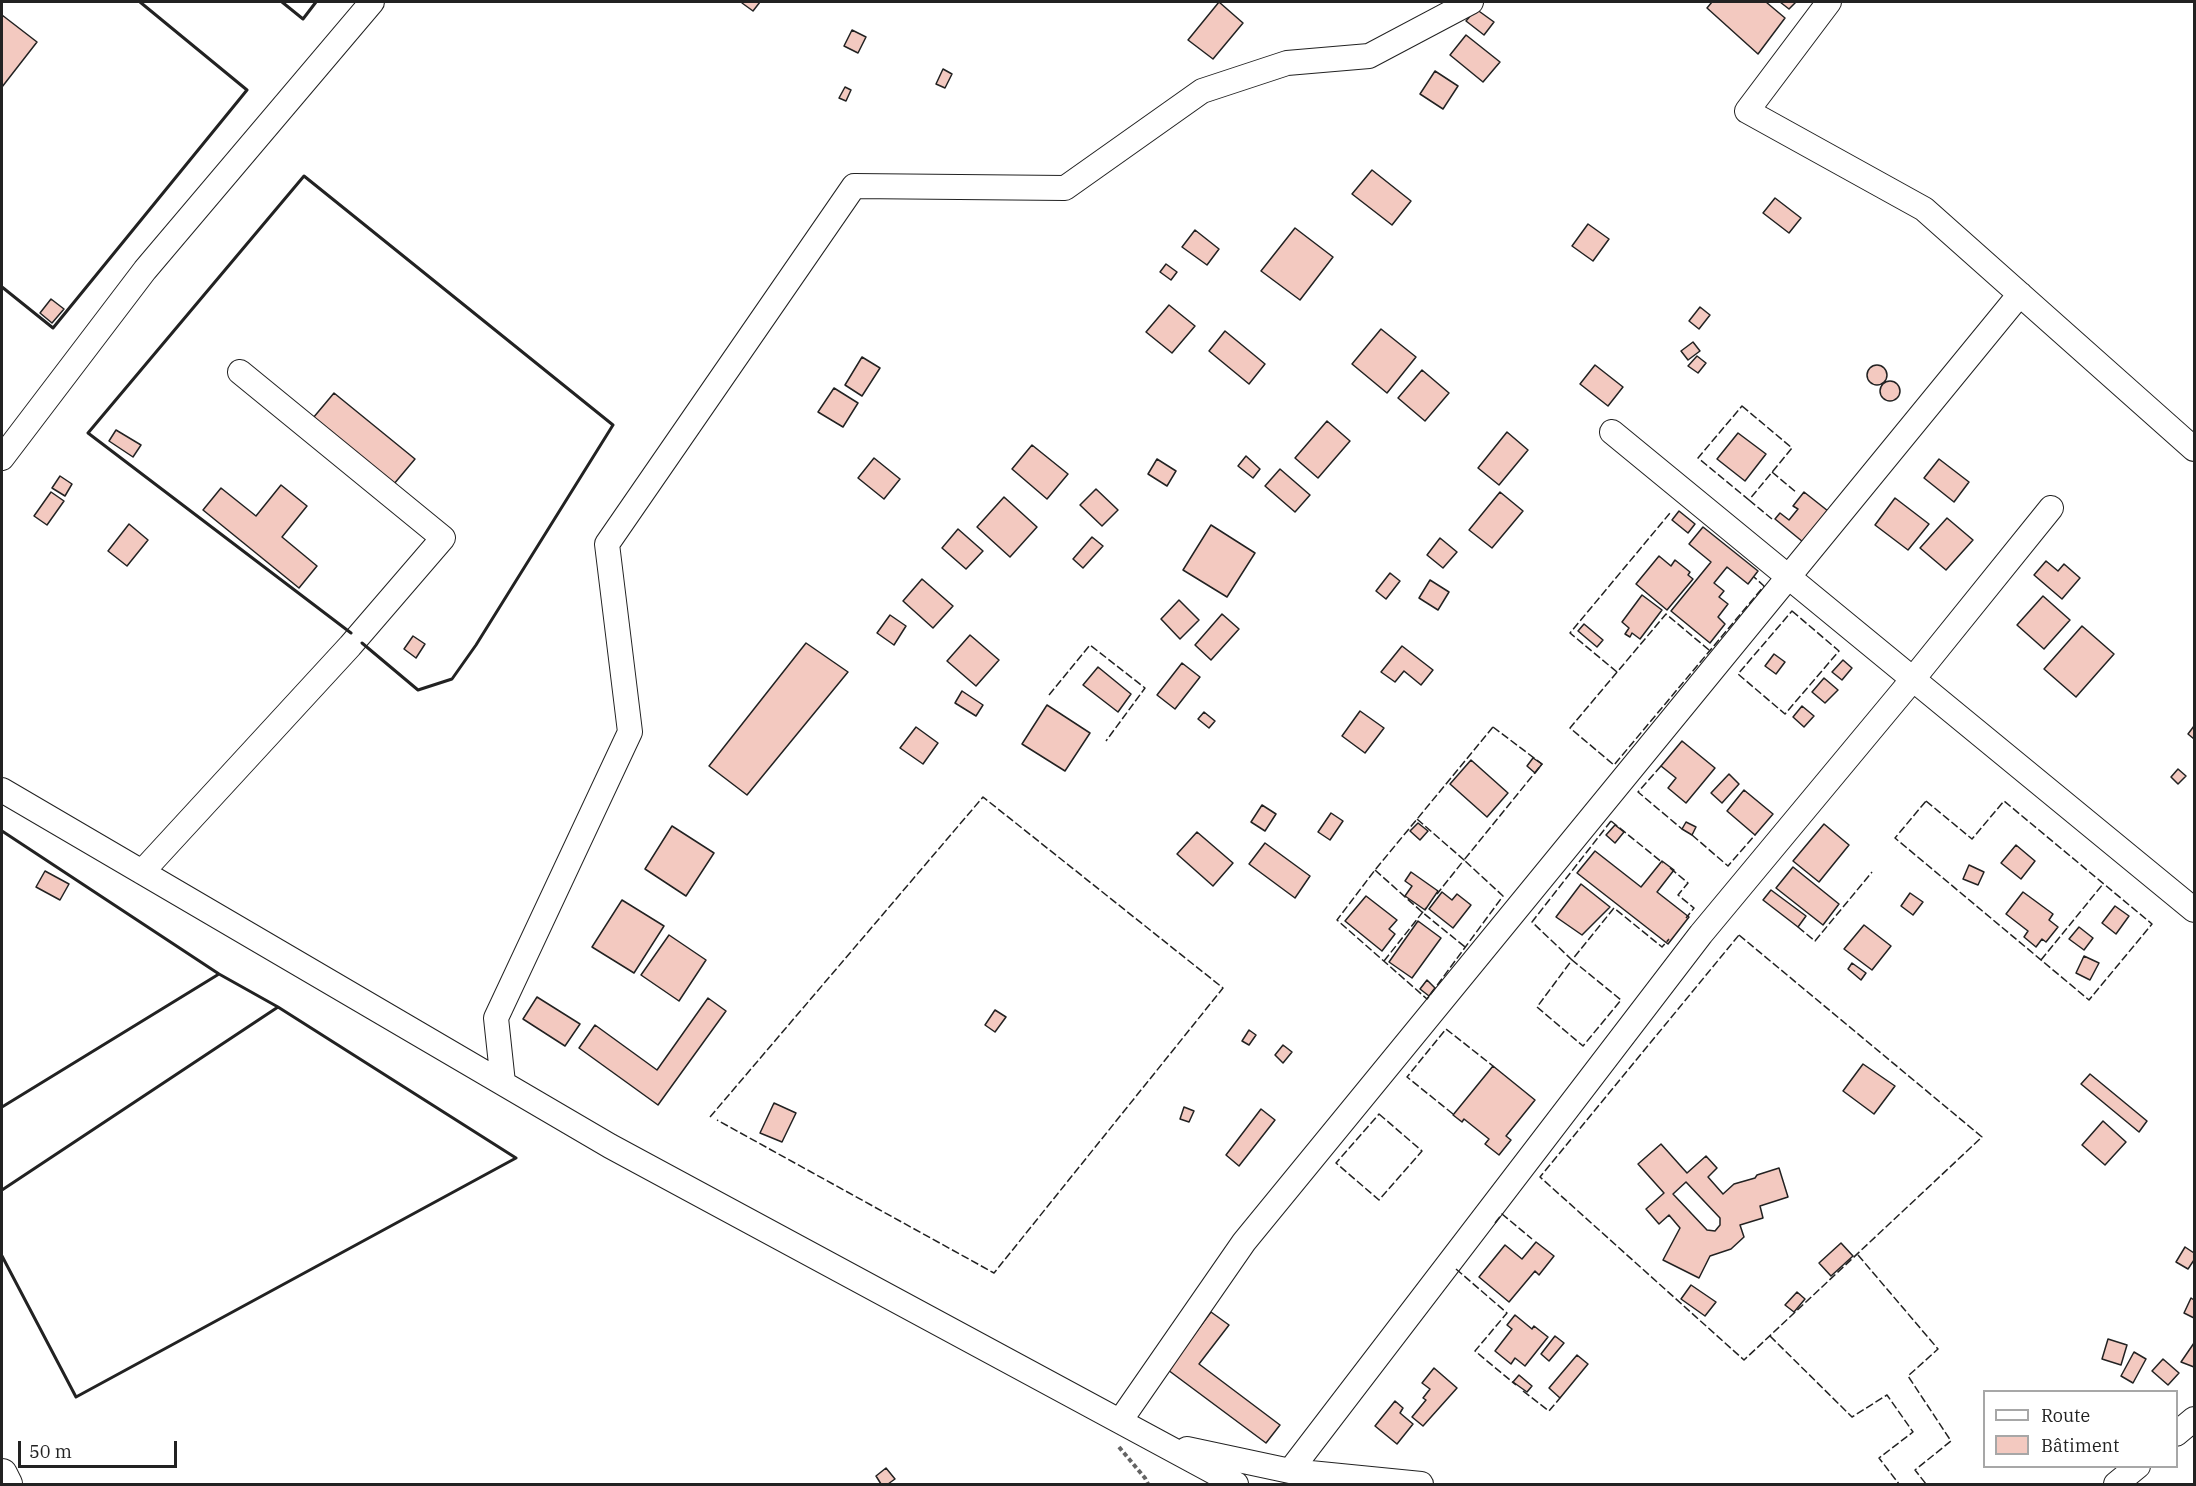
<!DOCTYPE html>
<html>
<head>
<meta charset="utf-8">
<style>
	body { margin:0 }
	#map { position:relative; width:2196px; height:1486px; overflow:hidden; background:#fff; font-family:"IBM Plex Serif",serif }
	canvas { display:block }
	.frame { position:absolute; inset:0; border:3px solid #222; pointer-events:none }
	.legend { position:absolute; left:1983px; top:1390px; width:195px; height:78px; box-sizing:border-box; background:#fff; border:2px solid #a7a7a7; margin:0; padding:8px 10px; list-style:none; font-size:18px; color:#222 }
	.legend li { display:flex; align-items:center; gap:12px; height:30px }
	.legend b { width:30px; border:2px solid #a7a7a7 }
	.scale { position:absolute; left:18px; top:1441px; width:159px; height:27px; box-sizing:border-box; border:3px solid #222; border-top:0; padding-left:8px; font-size:18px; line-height:21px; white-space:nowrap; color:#222; -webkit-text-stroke:4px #fff; paint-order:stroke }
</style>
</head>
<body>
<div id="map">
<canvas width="2196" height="1486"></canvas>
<div class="frame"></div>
<ul class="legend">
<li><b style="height:8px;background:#fff"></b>Route</li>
<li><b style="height:16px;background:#f3c9c0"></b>Bâtiment</li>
</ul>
<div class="scale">50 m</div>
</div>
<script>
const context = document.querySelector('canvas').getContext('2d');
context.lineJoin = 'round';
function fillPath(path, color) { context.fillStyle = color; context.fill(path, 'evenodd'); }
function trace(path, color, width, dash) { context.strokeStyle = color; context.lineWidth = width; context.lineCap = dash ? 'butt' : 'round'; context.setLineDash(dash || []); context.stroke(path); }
const building = new Path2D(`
	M743 2H760L753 11 742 3Z
	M1219 2 1243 23 1213 59 1188 40Z
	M1712 2H1766L1785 18 1758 54 1707 8Z
	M1780 2H1796L1789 9Z
	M1476 9 1494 22 1484 35 1466 21Z
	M2 15 37 42 2 87Z
	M852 30 866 37 858 53 844 46Z
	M1466 35 1500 62 1483 82 1450 55Z
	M943 69 952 74 945 88 936 84Z
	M1435 71 1458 86 1443 109 1420 94Z
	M845 87 851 90 846 101 839 98Z
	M1372 170 1411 201 1392 225 1352 194Z
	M1775 198 1801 218 1789 233 1763 213Z
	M1588 224 1609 239 1593 261 1572 246Z
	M1295 228 1333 257 1300 300 1261 271Z
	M1195 230 1219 249 1207 265 1182 247Z
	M1166 264 1177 272 1171 280 1160 272Z
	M51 299 64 309 52 323 40 313Z
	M1169 305 1195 326 1172 353 1146 332Z
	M1700 307 1710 315 1699 329 1689 321Z
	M1381 329 1416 357 1387 393 1352 364Z
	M1225 331 1265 364 1249 384 1209 351Z
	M1693 342 1700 351 1688 360 1681 351Z
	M1697 356 1706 363 1698 373 1688 366Z
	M862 357 880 368 862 396 845 385Z
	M1595 365 1623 387 1608 406 1580 384Z
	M1867 375a10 10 0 1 1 20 0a10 10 0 1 1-20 0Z
	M1422 370 1449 393 1425 421 1398 398Z
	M1880 391a10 10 0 1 1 20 0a10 10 0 1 1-20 0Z
	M834 388 858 403 843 427 818 412Z
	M334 393 415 459 388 491 308 424Z
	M1327 421 1350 441 1318 478 1295 458Z
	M116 430 141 445 133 457 109 441Z
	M1507 432 1528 450 1499 485 1478 468Z
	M1738 433 1766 454 1745 481 1717 459Z
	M1032 445 1068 474 1047 499 1012 469Z
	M1246 456 1260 469 1253 478 1238 466Z
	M874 458 900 479 884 499 858 478Z
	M1157 459 1176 471 1167 486 1148 474Z
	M1939 459 1969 482 1954 502 1924 478Z
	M1280 469 1310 495 1295 512 1265 486Z
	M60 476 72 484 65 496 52 488Z
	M281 485 307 506 282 537 317 566 299 588 203 510 221 488 256 516Z
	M1096 489 1118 510 1102 526 1080 505Z
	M51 492 64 501 47 525 34 516Z
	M1500 492 1523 511 1492 548 1469 530Z
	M1804 492 1828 511 1803 542 1775 519 1780 513 1789 520 1798 509 1793 506Z
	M1004 497 1037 527 1010 557 977 527Z
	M1895 498 1929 524 1908 550 1875 525Z
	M1679 511 1695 524 1688 533 1672 520Z
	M1947 518 1973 540 1946 570 1920 548Z
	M129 524 148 540 127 566 108 551Z
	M1211 525 1255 553 1227 597 1183 570Z
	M1703 527 1758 571 1748 584 1727 567 1714 583 1724 591 1719 597 1728 604 1718 617 1725 624 1710 643 1671 611 1711 562 1689 544Z
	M958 529 983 551 966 569 942 548Z
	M1092 537 1103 546 1083 568 1073 559Z
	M1440 538 1457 552 1443 568 1427 555Z
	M1659 556 1671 566 1675 560 1690 572 1688 575 1693 579 1667 610 1636 584Z
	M2046 561 2058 571 2064 564 2080 578 2062 599 2034 575Z
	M1390 573 1400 581 1386 599 1376 591Z
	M922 579 953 606 933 628 903 601Z
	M1430 580 1449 592 1438 610 1419 598Z
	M1642 595 1662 610 1640 639 1632 633 1630 637 1625 634 1629 628 1622 622Z
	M2043 596 2070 620 2044 649 2017 625Z
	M1179 600 1199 620 1180 639 1161 619Z
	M1222 614 1239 629 1211 660 1195 645Z
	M890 615 906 626 894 645 877 633Z
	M1584 624 1603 640 1597 647 1578 631Z
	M2082 626 2114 654 2076 697 2044 669Z
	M970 635 999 660 976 686 947 661Z
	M413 636 425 644 416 658 404 649Z
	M806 643 848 672 747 795 709 766Z
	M1402 646 1433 670 1421 685 1404 671 1395 682 1381 672Z
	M1774 654 1785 662 1776 674 1765 666Z
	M1843 660 1852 668 1842 680 1832 672Z
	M1182 663 1200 677 1175 709 1157 695Z
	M1098 667 1131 694 1118 712 1083 685Z
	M1824 678 1838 690 1825 703 1812 692Z
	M962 691 983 705 976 716 955 703Z
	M1047 705 1090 733 1065 771 1022 744Z
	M1802 706 1814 716 1804 727 1793 717Z
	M1360 711 1384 728 1365 753 1342 736Z
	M1204 712 1215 721 1209 728 1198 719Z
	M2194 726V739L2188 734Z
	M916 727 938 743 923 764 900 748Z
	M1682 741 1715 768 1686 803 1668 788 1676 778 1661 766Z
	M1533 758 1542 764 1535 773 1527 766Z
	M1471 760 1508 793 1487 817 1450 784Z
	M2178 769 2186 776 2178 784 2171 777Z
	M1729 774 1739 784 1722 803 1711 793Z
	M1744 790 1773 814 1755 835 1727 811Z
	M1262 805 1276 814 1265 831 1251 822Z
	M1331 813 1343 821 1330 840 1318 832Z
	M1686 822 1696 827 1692 835 1682 829Z
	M1418 823 1428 831 1420 840 1410 831Z
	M1824 824 1849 845 1819 882 1793 861Z
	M1615 825 1624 832 1615 843 1606 835Z
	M672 826 714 853 686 896 645 869Z
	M1197 832 1233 863 1213 886 1177 854Z
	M1265 843 1310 876 1295 898 1249 864Z
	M2016 845 2035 861 2021 879 2001 863Z
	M1595 851 1641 887 1662 861 1674 870 1657 892 1689 917 1668 944 1577 873Z
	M1969 865 1984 872 1978 885 1963 879Z
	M1793 867 1839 904 1823 925 1776 888Z
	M45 871 69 884 60 900 36 887Z
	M1411 872 1438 891 1425 910 1405 896 1412 886 1405 881Z
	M1581 884 1610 907 1582 935 1556 917Z
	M1771 890 1806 916 1798 927 1763 900Z
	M1442 892 1452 900 1457 894 1471 905 1453 928 1429 909Z
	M2023 892 2053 914 2049 920 2058 927 2046 942 2042 939 2036 947 2024 937 2028 931 2006 914Z
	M1910 893 1923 902 1913 915 1901 906Z
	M1366 896 1397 920 1389 929 1395 934 1382 951 1345 921Z
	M622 900 664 926 634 973 592 947Z
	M2115 906 2129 916 2116 934 2102 923Z
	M1418 921 1441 938 1412 978 1389 962Z
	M1864 925 1891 946 1872 970 1844 949Z
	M2079 927 2093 938 2084 950 2069 939Z
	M669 935 706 960 679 1001 641 975Z
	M2084 956 2099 963 2090 980 2076 973Z
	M1852 963 1866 973 1861 980 1848 969Z
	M1427 980 1435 988 1429 996 1420 989Z
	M537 997 580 1024 565 1046 523 1019Z
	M708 998 726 1011 658 1105 579 1048 595 1025 657 1070Z
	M995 1010 1006 1017 995 1032 985 1025Z
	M1249 1030 1256 1035 1249 1045 1242 1041Z
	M1283 1045 1292 1052 1283 1063 1275 1055Z
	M1863 1064 1895 1086 1874 1114 1843 1091Z
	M1493 1066 1535 1100 1506 1136 1511 1140 1499 1155 1485 1144 1489 1139 1464 1119 1462 1122 1453 1115Z
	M2090 1074 2147 1121 2139 1132 2081 1084Z
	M774 1103 796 1113 782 1142 760 1133Z
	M1184 1107 1194 1111 1189 1122 1180 1119Z
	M1261 1109 1275 1120 1239 1166 1226 1155Z
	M2103 1121 2126 1142 2105 1165 2082 1145Z
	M1661 1144 1687 1173 1706 1156 1717 1168 1708 1177 1723 1194 1734 1184 1755 1178 1757 1175 1779 1168 1788 1197 1760 1206 1763 1218 1740 1225 1744 1237 1731 1249 1710 1256 1699 1278 1663 1260 1680 1228 1669 1215 1659 1224 1646 1209 1664 1193 1638 1164ZM1686 1182 1720 1218V1225L1715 1231 1707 1230 1673 1194Z
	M1536 1242 1554 1256 1539 1275 1535 1271 1509 1302 1479 1277 1505 1245 1522 1259Z
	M1841 1243 1853 1256 1831 1276 1819 1263Z
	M2185 1247 2194 1253V1260L2188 1269 2176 1262Z
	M1691 1285 1716 1302 1705 1316 1681 1299Z
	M1797 1292 1805 1299 1794 1312 1785 1305Z
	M2191 1298 2194 1300V1318L2184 1313Z
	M1211 1312 1229 1325 1199 1364 1280 1425 1266 1443 1168 1370Z
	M1515 1315 1532 1329 1534 1326 1548 1337 1525 1366 1515 1358 1511 1364 1495 1351 1512 1329 1507 1325Z
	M1555 1336 1564 1343 1549 1361 1541 1354Z
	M2108 1339 2127 1345 2121 1365 2102 1359Z
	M2194 1343V1367L2181 1362Z
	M2134 1352 2146 1359 2133 1383 2121 1376Z
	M1577 1355 1588 1364 1560 1398 1549 1388Z
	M2163 1359 2179 1373 2168 1385 2152 1371Z
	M1434 1368 1457 1388 1423 1426 1412 1417 1426 1400 1423 1398 1430 1389 1422 1383Z
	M1519 1375 1532 1386 1527 1392 1513 1382Z
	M1395 1401 1403 1408 1400 1413 1413 1424 1397 1444 1375 1426Z
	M886 1468 895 1479 888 1484H881L876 1476Z`);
fillPath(building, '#f3c9c0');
trace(building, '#222', 1.5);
const minor = new Path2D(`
	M1829 2 1747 111 1924 209 2194 449
	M1612 432 2194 910
	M2 458 145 270 372 2
	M2 790 610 1146 1236 1484
	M142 872 350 646 443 538 240 372
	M503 1083 496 1018 630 732 607 544 854 186 1065 188 1202 91 1287 63 1369 56 1471 2
	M1120 1421 1244 1242 2020 294
	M2176 1434 2194 1419
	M1187 1449 1290 1471 1421 1484
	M1290 1471 1701 934 1913 679 2051 508
	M2116 1484 2138 1466`);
const major = new Path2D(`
	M2 1474 7 1484`);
trace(minor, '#222', 26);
trace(major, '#222', 32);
trace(new Path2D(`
	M1119 1447 1145 1478 1148 1484`), '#646464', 4, [4.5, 3]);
trace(minor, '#fff', 24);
trace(major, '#fff', 30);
trace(new Path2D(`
	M1742 406 1792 448 1749 500 1698 458Z
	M1772 472 1797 493
	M1749 500 1772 519
	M1792 611 1839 651 1785 714 1738 674Z
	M1709 650 1666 614 1570 728 1614 765 1764 586 1754 577
	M1617 672 1570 633 1670 513
	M1049 695 1090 645 1145 688 1106 741
	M1493 727 1542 764 1464 860 1503 896 1427 999 1337 920 1375 870Z
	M1661 766 1638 792 1682 829
	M1926 801 1972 839 2004 801 2152 924 2089 1000 1895 838Z
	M1417 819 1464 860 1437 894
	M1611 821 1532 922 1572 960 1537 1007 1583 1046 1621 1000 1572 960 1614 908 1662 947 1669 939
	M1611 821 1663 863
	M1692 835 1728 866 1755 835
	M1670 868 1688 883 1678 895 1694 908 1686 918
	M1375 870 1422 912 1465 947
	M1798 927 1815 941 1872 872
	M1739 935 1982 1137 1744 1360 1540 1177Z
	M2041 960 2103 884
	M1384 961 1426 908
	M1379 1114 1422 1151 1379 1200 1336 1163Z
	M1453 1114 1407 1077 1446 1029 1493 1066
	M710 1117 983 797 1223 988 994 1273 717 1120
	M1495 1223 1502 1214 1532 1239
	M1858 1255 1938 1349 1908 1376 1951 1441 1915 1470 1926 1484
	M1456 1269 1507 1313 1475 1351 1516 1385
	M1770 1336 1852 1417 1887 1395 1913 1432 1879 1458 1899 1484
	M1523 1391 1549 1411 1560 1398`), '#222', 1.5, [8, 3]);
trace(new Path2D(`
	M282 2 303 19 316 2
	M2 287 53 328 247 90 140 2
	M351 633 88 433 304 176 613 425 476 645 452 679 418 690 362 643
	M2 831 219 974 278 1007 516 1158 76 1397 2 1256
	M2 1107 219 974
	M2 1190 278 1007`), '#222', 3);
</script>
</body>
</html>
